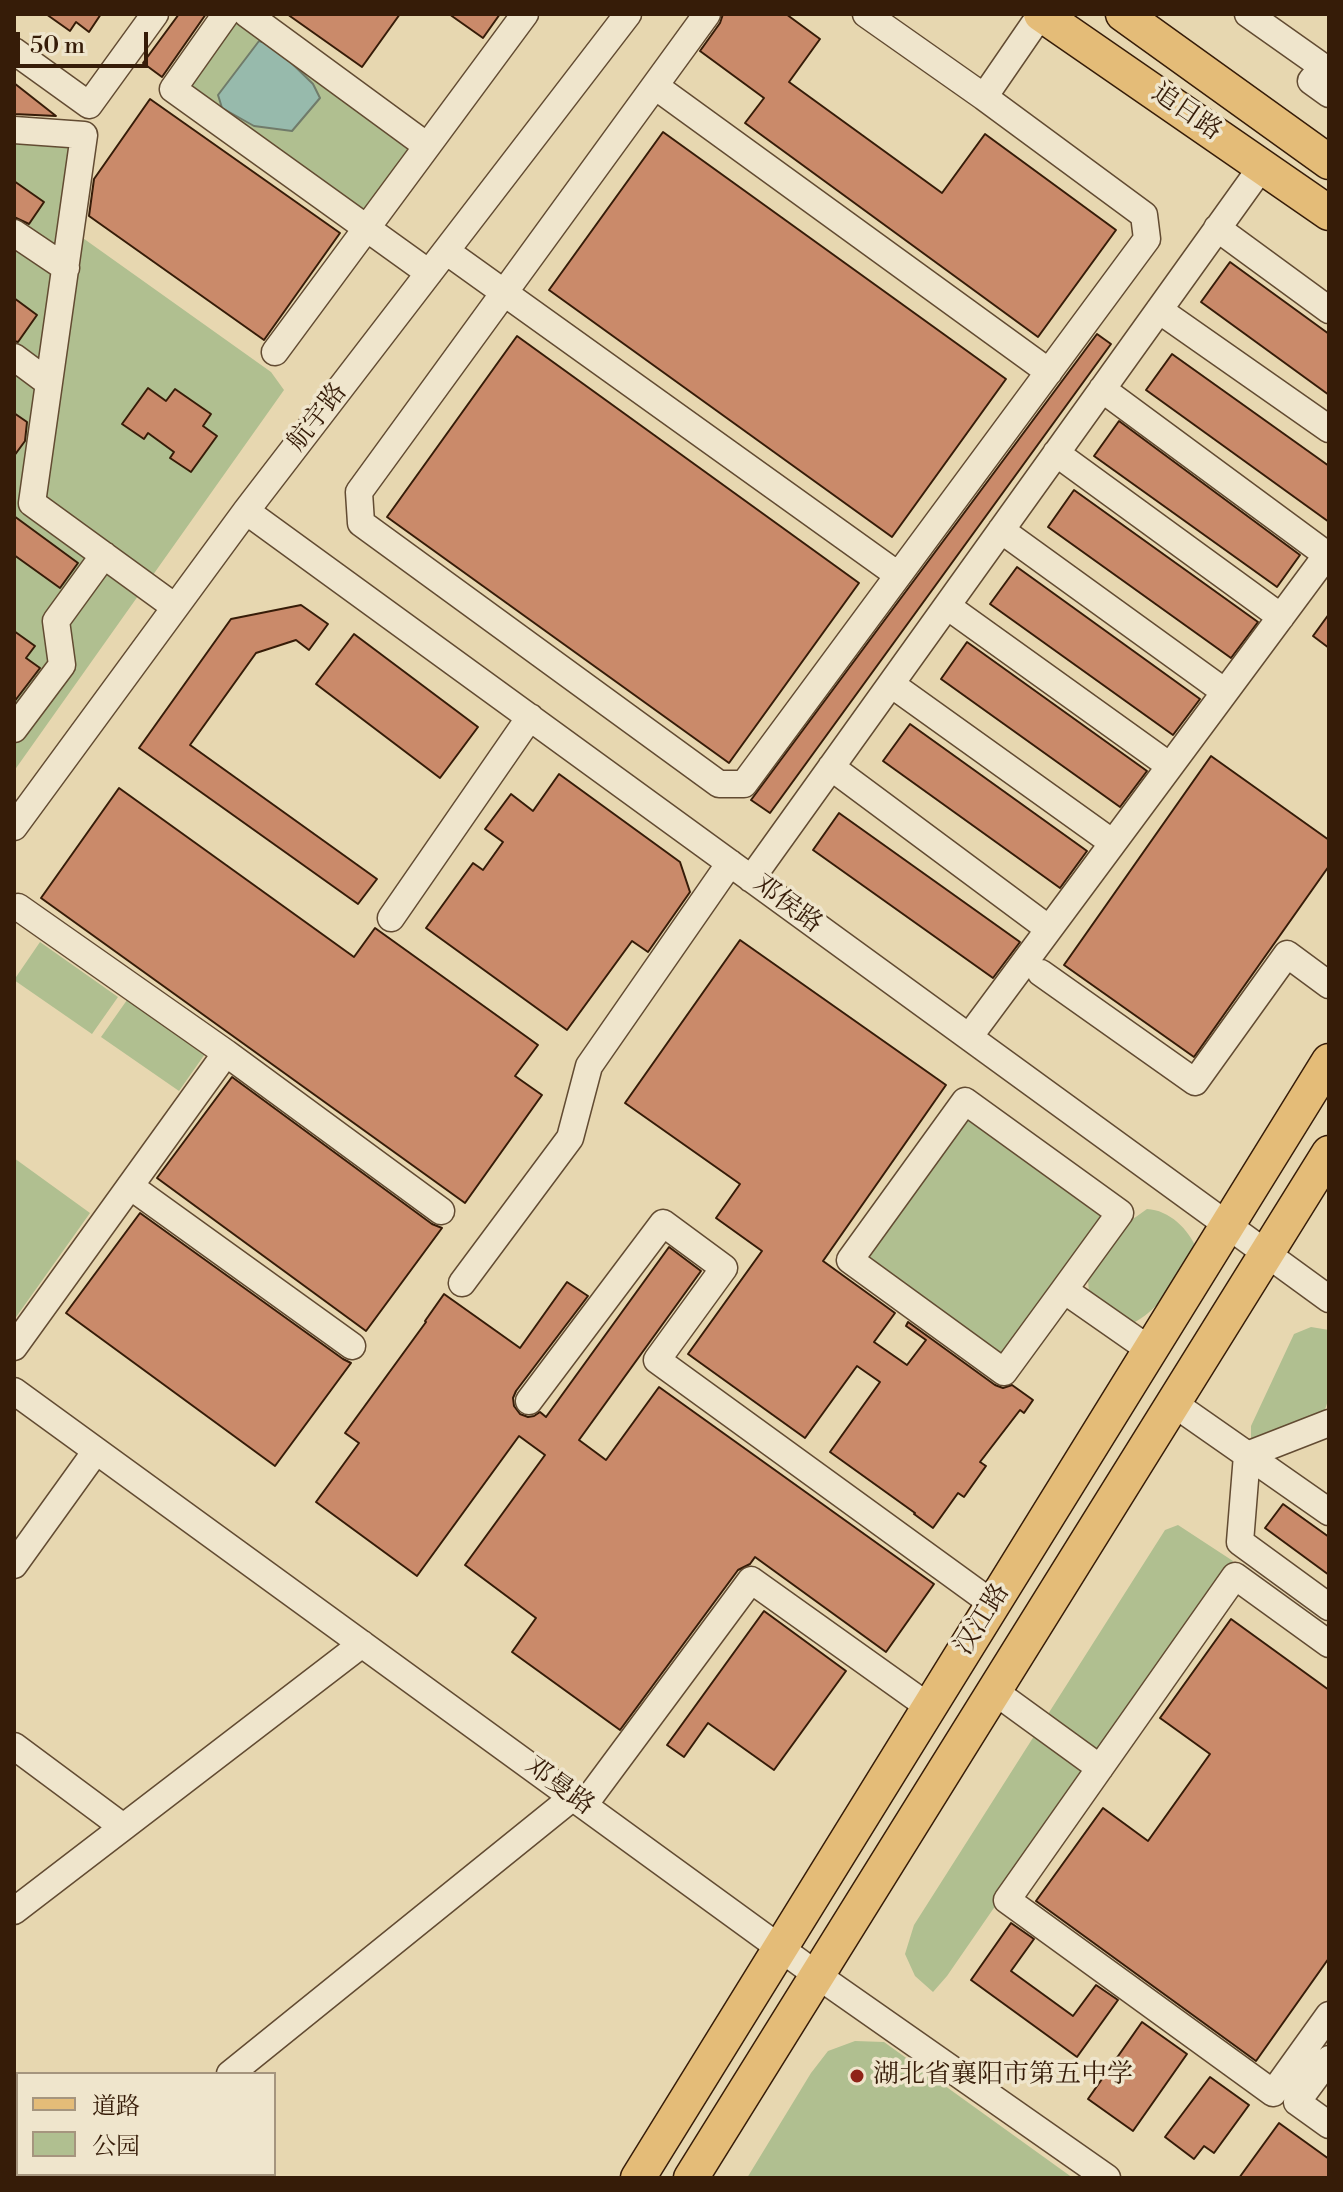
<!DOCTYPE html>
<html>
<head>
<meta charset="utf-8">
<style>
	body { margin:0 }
	#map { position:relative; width:1343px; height:2192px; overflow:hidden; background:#e7d7b0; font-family:"Libre Bodoni","Noto Serif SC",serif }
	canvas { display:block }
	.frame { position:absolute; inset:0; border:16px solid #361c08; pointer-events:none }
	.legend { position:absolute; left:16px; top:2072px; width:260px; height:104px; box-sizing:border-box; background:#efe5cc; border:2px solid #a5957e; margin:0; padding:10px 14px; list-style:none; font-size:24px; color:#361c08 }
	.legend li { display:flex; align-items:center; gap:16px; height:40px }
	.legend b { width:40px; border:2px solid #a5957e }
	.scale { position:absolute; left:16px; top:32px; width:132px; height:36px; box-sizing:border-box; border:4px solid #361c08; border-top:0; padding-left:10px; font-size:24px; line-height:28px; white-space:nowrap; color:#361c08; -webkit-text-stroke:6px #efe5cc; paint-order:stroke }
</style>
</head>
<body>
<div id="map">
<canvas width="1343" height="2192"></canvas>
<div class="frame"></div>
<ul class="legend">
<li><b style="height:10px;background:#e4bc78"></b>道路</li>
<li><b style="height:22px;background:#b0bf90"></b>公园</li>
</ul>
<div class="scale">50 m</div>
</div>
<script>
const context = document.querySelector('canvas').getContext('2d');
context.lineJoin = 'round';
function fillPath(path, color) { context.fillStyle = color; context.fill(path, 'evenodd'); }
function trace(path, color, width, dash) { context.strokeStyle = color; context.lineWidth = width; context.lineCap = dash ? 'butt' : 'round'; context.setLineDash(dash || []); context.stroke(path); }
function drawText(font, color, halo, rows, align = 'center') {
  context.font = font + ' "Libre Bodoni","Noto Serif SC",serif'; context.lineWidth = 7; context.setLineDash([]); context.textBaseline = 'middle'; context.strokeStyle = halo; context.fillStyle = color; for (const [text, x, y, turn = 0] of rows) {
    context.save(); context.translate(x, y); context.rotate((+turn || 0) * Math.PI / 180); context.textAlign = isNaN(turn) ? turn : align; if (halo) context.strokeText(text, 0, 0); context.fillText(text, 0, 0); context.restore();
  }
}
fillPath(new Path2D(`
	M226 14 427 146 367 228 173 89Z
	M14 144 68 146 74 151 66 226 271 372 284 390 14 771Z
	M40 942 118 997 92 1034 14 980Z
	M127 1000 205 1054 179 1091 101 1037Z
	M965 1101 1120 1213 1004 1372 850 1260Z
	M14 1158 90 1213 14 1320Z
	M1147 1209C1169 1210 1189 1229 1197 1250 1178 1276 1160 1312 1129 1325L1089 1293 1088 1279 1133 1219Z
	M1311 1327 1329 1330V1397L1324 1413 1251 1439V1426L1294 1334Z
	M1178 1525 1233 1561 947 1976 933 1992 915 1976 905 1954 914 1925 1165 1530Z
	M855 2041 884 2042 1073 2178H747L811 2073 828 2051Z`), '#b0bf90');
const water = new Path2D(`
	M259 41 273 45 313 84 320 98 292 131 254 126 222 108 218 95Z`);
fillPath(water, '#97baac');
trace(water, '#707b6a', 2);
const building = new Path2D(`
	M46 14H101L89 32 76 22 70 31Z
	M179 14H206L162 77 143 63Z
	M287 14H400L362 67Z
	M449 14H500L483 38Z
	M723 14H786L820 39 789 82 942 193 985 134 1116 230 1038 337 745 123 764 98 700 51 720 23Z
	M14 83 56 116 14 114Z
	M150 99 340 233 264 340 89 216 94 179Z
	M663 132 1006 379 892 537 549 290Z
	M14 181 44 202 29 224 14 217Z
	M1230 262 1329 334V395L1201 302Z
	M14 298 37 315 18 342 14 341Z
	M1097 334 1111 344 770 813 751 800Z
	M517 336 859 583 729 763 387 517Z
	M1172 354 1329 466V522L1146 390Z
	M148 388 166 401 175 389 211 414 203 426 217 436 191 472 170 458 174 452 148 433 144 439 122 424Z
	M14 413 27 422 25 441 14 456Z
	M1119 421 1300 555 1277 587 1094 456Z
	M1074 490 1258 622 1231 658 1048 527Z
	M14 516 78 563 60 588 14 555Z
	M1017 567 1200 699 1173 735 990 604Z
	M301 605 328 624 309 650 296 640 256 653 190 745 377 879 358 904 139 748 231 619Z
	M1329 614V648L1313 636Z
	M14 631 35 646 26 658 40 668 14 702Z
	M354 634 478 727 440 778 316 684Z
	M967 642 1147 771 1120 807 941 679Z
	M910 724 1087 851 1060 888 883 761Z
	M1211 756 1329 840V866L1194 1057 1064 965Z
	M559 774 680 862 690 892 648 952 632 941 567 1030 426 928 473 863 483 870 503 842 485 829 511 794 533 811Z
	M119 788 354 957 375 928 538 1045 515 1076 542 1095 465 1203 41 898Z
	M839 813 1020 942 993 978 813 850Z
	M740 940 946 1085 823 1261 895 1313 874 1342 907 1365 926 1340 906 1326 908 1322 995 1385 1003 1388 1012 1385 1033 1400 1024 1413 1020 1410 980 1462 986 1466 964 1497 958 1493 933 1528 914 1514 915 1513 830 1452 880 1382 857 1366 805 1438 688 1354 762 1251 716 1218 740 1184 625 1103Z
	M232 1077 432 1224 442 1228 366 1331 157 1178Z
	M140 1213 343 1359 351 1363 275 1466 66 1313Z
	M669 1247 701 1271 579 1440 606 1460 659 1387 934 1584 886 1652 755 1557 750 1564 738 1570 620 1730 512 1652 536 1618 465 1565 545 1455 519 1436 417 1576 316 1502 359 1443 345 1433 426 1322 425 1321 444 1294 520 1348 567 1282 588 1296 516 1391 513 1398 514 1406 520 1414 528 1417 534 1416 540 1412 546 1417Z
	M1283 1504 1329 1537V1575L1265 1528Z
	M764 1611 846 1671 774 1770 708 1723 684 1757 667 1745Z
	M1231 1619 1329 1690V1958L1256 2061 1036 1901 1103 1808 1148 1841 1210 1754 1160 1718Z
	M1011 1923 1034 1939 1011 1971 1073 2016 1096 1985 1118 2000 1077 2057 971 1980Z
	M1142 2022 1187 2054 1133 2131 1088 2099Z
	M1210 2077 1249 2105 1214 2153 1204 2146 1194 2159 1165 2137Z
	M1279 2123 1329 2159V2178H1239Z`);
fillPath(building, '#ca8a6a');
trace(building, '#361c08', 2);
const minor = new Path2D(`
	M226 14 173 89 429 273
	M247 14 427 146
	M707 14 359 492 361 523 719 784H744L1147 239 1144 215 984 97 866 14
	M1248 14 1323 67 1311 81 1329 94
	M14 51 89 105 155 14
	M655 86 1049 372
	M984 97 1041 14
	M14 130 84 135 32 503 175 607
	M1217 228 1329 310
	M14 233 66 268
	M446 251 898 575
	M1159 310 1329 429
	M275 352 525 14
	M14 357 49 383
	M1102 389 1327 555
	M1056 453 1281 617
	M246 511 1329 1299
	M1001 530 1225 692
	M947 606 1170 766
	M891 684 1113 843
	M14 729 62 665 56 621 104 555
	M831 767 1049 929
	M14 827 246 511 628 14
	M751 879 1263 165
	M18 907 226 1053
	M391 918 530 717
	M1041 973 1195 1082 1287 954 1329 985
	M969 1037 1329 552
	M130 1186 352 1346
	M462 1283 570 1138 589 1066 730 863
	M1064 1290 1004 1372 850 1260 965 1101 1120 1213 1064 1290 1150 1350
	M14 1347 226 1053 441 1211
	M14 1391 817 1975 1107 2178
	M529 1401 663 1223 724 1268 657 1360 993 1604
	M1173 1403 1329 1512
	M1329 1423 1247 1455 1240 1542 1329 1607
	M14 1565 96 1451
	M1329 1644 1235 1576 1007 1900 1273 2093 1329 2015
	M994 1691 1100 1768
	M14 1746 123 1827
	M584 1805 751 1580 929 1707
	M14 1911 362 1644
	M1329 2059 1297 2102 1329 2125
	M230 2074 573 1797
	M101 2178 106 2174`);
const major = new Path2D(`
	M1041 14 1329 213
	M1123 14 1329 162
	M638 2178 1329 1061
	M691 2178 1329 1153`);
trace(minor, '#624b32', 29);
trace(major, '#361c08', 37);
trace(minor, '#efe5cc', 26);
trace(major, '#e4bc78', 34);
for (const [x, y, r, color] of [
	[857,2076,8,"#8f2418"]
]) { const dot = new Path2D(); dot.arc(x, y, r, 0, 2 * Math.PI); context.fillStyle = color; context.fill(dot); trace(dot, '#efe5cc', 3); }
drawText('26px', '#361c08', '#efe5cc', [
	["追日路",1186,113,34],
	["航宇路",318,418,-52],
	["邓侯路",787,905,36],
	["汉江路",983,1620,-58],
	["邓曼路",559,1787,36]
]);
drawText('26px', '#361c08', '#efe5cc', [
	["湖北省襄阳市第五中学",873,2076]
], 'left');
</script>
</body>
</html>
